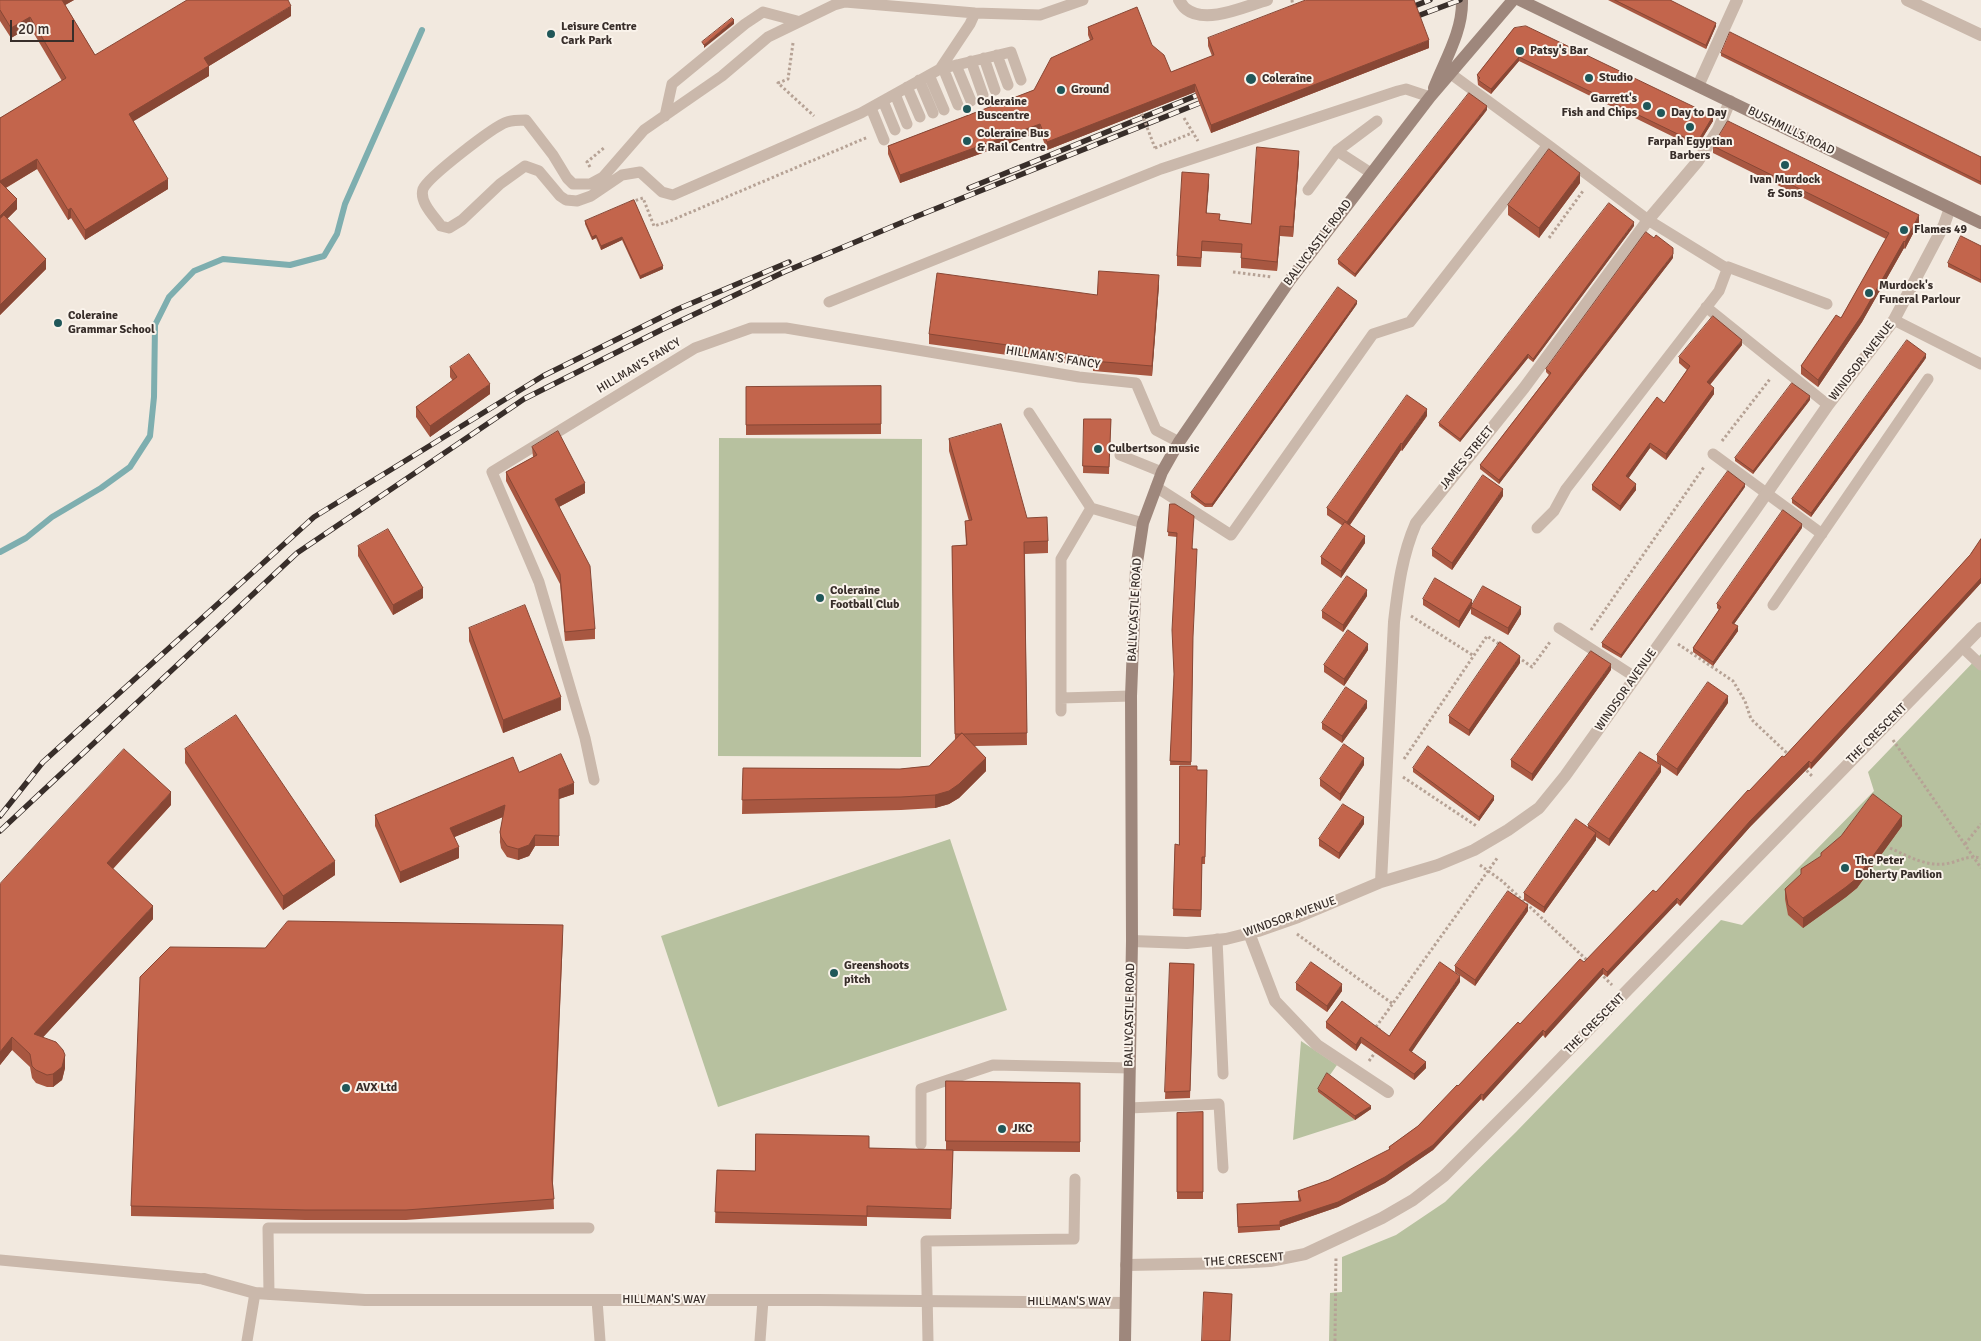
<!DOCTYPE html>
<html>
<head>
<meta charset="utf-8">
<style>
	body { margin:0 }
	#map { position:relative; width:1981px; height:1341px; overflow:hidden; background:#f2e9df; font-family:Signika,sans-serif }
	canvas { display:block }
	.scale { position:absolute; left:10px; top:20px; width:64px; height:22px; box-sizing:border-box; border:2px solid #382e2a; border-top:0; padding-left:6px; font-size:15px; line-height:18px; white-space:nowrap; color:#382e2a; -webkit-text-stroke:4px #faf3eb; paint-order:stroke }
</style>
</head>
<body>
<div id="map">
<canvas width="1981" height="1341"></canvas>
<div class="scale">20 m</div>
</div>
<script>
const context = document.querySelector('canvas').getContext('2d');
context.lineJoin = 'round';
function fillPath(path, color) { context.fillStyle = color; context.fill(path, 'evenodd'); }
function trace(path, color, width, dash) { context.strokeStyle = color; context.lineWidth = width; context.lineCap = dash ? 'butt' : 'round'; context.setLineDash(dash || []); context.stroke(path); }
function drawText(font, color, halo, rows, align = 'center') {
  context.font = font + ' Signika,sans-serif'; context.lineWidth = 4; context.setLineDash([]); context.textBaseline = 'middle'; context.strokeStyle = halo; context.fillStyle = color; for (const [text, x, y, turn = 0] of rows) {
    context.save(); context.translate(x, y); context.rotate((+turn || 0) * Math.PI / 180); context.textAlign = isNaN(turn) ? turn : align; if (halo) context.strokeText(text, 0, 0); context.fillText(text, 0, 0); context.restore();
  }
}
fillPath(new Path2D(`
	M719 438 922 439 921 757 718 756Z
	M1981 654V1341H1329L1330 1293 1342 1292V1257L1396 1235 1445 1202 1516 1132 1721 920 1742 925 1874 791 1868 772Z
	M950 839 1007 1010 718 1107 661 936Z
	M1301 1041 1337 1065 1318 1092 1355 1120 1293 1140Z`), '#b7c19f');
trace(new Path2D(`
	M0 552 26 538 52 517 101 488 130 467 150 436 154 397 155 325 169 297 194 271 223 259 290 265 324 256 337 234 345 204 422 30`), '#7eaeaf', 6);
trace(new Path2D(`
	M1292 0 1293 9
	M793 43 788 79 778 83 814 116
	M1184 118 1198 141
	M1155 148 1192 133
	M590 167 587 162 605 147
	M631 202 643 198 654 226 670 221 868 137
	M1549 238 1583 191
	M1233 272 1272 277
	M1722 441 1770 379
	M1411 616 1474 656
	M1591 630 1704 467
	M1678 644 1733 681 1745 701 1751 719 1789 755
	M1518 657 1532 667 1550 642
	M1893 740 1981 868
	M1404 759 1487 636 1502 646
	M1803 767 1813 777
	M1403 777 1478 827
	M1965 844 1981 824
	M1890 848C1910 857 1928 868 1950 863 1961 860 1970 855 1981 858
	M1480 865 1502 881 1589 962
	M1297 934 1393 1004
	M1600 973 1612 985
	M1380 1030 1376 1027 1498 857
	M1369 1061 1377 1050
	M1335 1341 1336 1256`), '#b6a295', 3, [2.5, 2.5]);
trace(new Path2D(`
	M975 13 970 24 940 69 861 113 673 195 662 192 640 172 622 175 591 196 577 201 566 200 560 196 539 171 525 166 500 184 462 220 449 228 441 226C434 216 419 202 423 189 428 177 494 126 507 122 513 120 520 120 526 120L553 155 567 178 573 184H590L603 177 644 130 722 76 768 37 834 5 845 2 975 13 1040 15 1083 0
	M997 55 1008 85
	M984 58 995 90
	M971 61 983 95
	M956 65 971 101
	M943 68 958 105
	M940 69 1011 52 1021 80
	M929 75 944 110
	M919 80 933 113
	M907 87 920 117
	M895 94 907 124
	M883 101 895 130
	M871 108 884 140
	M665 116 672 84 745 24 763 12 797 21
	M1548 145 1648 220 1726 268 1728 267 1827 304
	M1337 151 1371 173
	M1308 190 1337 151 1377 121
	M829 302 1161 169 1398 91 1406 89 1430 97
	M1706 307 1828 405
	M1894 320 1981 364
	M1029 413 1091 508
	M1713 454 1822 534
	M1120 455 1162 472
	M1156 487 1231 535 1373 334 1410 322 1548 145 1451 74
	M1537 528 1554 511 1566 489 1719 291 1728 267
	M1773 605 1928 379
	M1559 628 1635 677
	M1962 647 1981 665
	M1061 698 1131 696
	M1061 711V559L1091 508 1143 523
	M594 780 585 738 539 582 492 472 695 348 751 328H786L1079 377 1136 383 1156 430 1179 442
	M1217 939 1223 1074
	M1129 1108 1219 1104 1223 1168
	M921 1144V1089L993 1065 1130 1068
	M0 1260 204 1279
	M269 1294 268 1228H589
	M597 1300 600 1341
	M247 1341 255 1293
	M760 1341 763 1300
	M928 1341 926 1241 1074 1239 1075 1179`), '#cab8ab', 11);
trace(new Path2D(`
	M1179 0C1181 3 1183 7 1186 9 1206 25 1246 6 1267 0
	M1907 0 1981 35
	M1698 86 1737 0
	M1381 882 1394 622C1398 588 1402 555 1416 523L1524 388 1648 220 1698 161 1718 130 1730 101
	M1249 933 1275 1001 1317 1045 1388 1092
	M1132 941 1187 943 1226 939 1258 931 1298 917 1381 882 1438 865 1474 850 1508 830 1539 808 1565 776 1753 513 1828 405 1894 320 1944 225 1950 208
	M1126 1265 1236 1263 1270 1261 1305 1254 1382 1218 1413 1200 1444 1176 1525 1095 1981 628
	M204 1279 255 1293 365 1300H819L1125 1303`), '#cab8ab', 12);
trace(new Path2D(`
	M1520 0 1981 223
	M1434 88C1445 60 1463 31 1462 0
	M1125 1341 1132 941 1131 696 1136 569 1143 523 1162 472 1179 442 1290 280 1430 97 1513 0`), '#9e877c', 12);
const rail = new Path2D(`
	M1404 10 1430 0
	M1407 20 1460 0
	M969 188 1210 90
	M0 816 43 762 314 517 543 376 678 309 789 262
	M0 831 297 553 524 399 661 330 784 272 915 217 1212 98`);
trace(rail, '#382e2a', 5.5);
trace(rail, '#faf3eb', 4, [11]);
trace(new Path2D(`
	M1140 109 1155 148`), '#b6a295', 3, [2.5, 2.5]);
fillPath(new Path2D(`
	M0 0H74L65 5 95 55 291 16 209 66V76L133 121 168 189 85 240 71 218 68 220 37 169 6 188 17 209 7 219 46 269 0 315V118L62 81 30 27 11 38 0 21Z
	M1608 0H1670L1716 26 1706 49Z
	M1088 27 1152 45 1171 72 1212 56 1208 46V38L1429 48 1211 133 1195 92 1047 150 1040 132 900 183 888 154V146L1034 90 1090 40 1088 35Z
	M1514 28 1713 121 1698 145 1691 142 1690 145 1519 61 1491 94 1478 85 1477 75Z
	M1721 53 1981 157V185L1721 56Z
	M1487 110 1355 277 1338 264V260Z
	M1713 146 1919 222 1905 249 1904 248 1862 322 1818 387 1801 374V366L1841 318 1886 239 1713 153Z
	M1299 160 1293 237 1280 236 1277 271 1241 268V253L1202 251 1201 267 1177 266V256L1209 183 1206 213 1220 220 1251 224Z
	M1580 183 1539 238 1508 215V205Z
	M634 200 663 269 640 279 622 240 601 250 596 238 592 240 585 224V221Z
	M1634 226 1533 362 1528 358 1460 442 1439 426V423Z
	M1981 246V283L1948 267V263Z
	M1673 258 1499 484 1480 469V465L1549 375 1546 372V369Z
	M1159 285 1152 376 1093 371V367L929 344V334L1097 295Z
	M1357 304 1212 507H1205L1191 497V493Z
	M1742 345 1710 385 1714 394 1666 460 1650 448 1628 478 1636 490 1620 511 1592 490V485L1664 403 1687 370 1679 363V357Z
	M1926 358 1811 517 1792 503V499Z
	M450 367 490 394 430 437 416 417V407L453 381 450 377Z
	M881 386V434L746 435V387Z
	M1810 400 1753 474 1735 461V458Z
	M1427 416 1402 451 1401 450 1350 525 1365 543 1341 578 1321 564V557L1343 526 1327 515V508Z
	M1084 419H1111L1109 474 1083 473Z
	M949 439 1027 518 1048 541V553L1025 554 1027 745 975 746 986 771 959 798 949 804 935 808 901 810 742 814 743 768 900 769 929 766 955 740 952 546 966 545 965 521H969L949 451Z
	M532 447 585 493 559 507 595 629V639L565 641 560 584 506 481V472L533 457Z
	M1745 487 1621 658 1602 647V643Z
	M1503 496 1452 570 1432 556V549Z
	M1170 504 1193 549V641L1191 765H1170L1174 676 1177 537 1168 536Z
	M1802 528 1734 624 1738 631 1713 666 1693 652V648L1719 610 1717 608V604Z
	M1981 539V583L1811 769 1809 767 1750 827 1680 906 1677 903 1607 977 1603 974 1545 1038 1543 1035 1483 1101 1481 1099 1433 1150 1385 1183 1338 1207 1280 1227V1230L1238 1233 1237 1204 1299 1201 1298 1197V1191L1329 1180 1389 1150V1147L1418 1126 1520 1024 1656 892 1749 791 1784 757 1941 587 1970 555Z
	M358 546 423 598 393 615 358 556Z
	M1367 596 1343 632 1322 618V611Z
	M1423 599 1472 606 1521 614 1508 635 1471 614V608L1459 628 1423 605Z
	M469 628 561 710 503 733 469 641Z
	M1368 650 1344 686 1324 672V665Z
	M1520 663 1469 736 1449 723V716Z
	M1611 670 1532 781 1511 767V760Z
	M1728 703 1677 776 1657 762V755Z
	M1367 708 1342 743 1322 729V723Z
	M185 749 335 875 283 910 185 763Z
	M1364 765 1340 801 1320 786V779Z
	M1413 768 1494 800 1479 821 1413 772Z
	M1197 770H1207L1205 864H1202L1201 917 1173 916 1175 844 1179 845Z
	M519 772 574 794 559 799V846H535L529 856 518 860 507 857 501 848 500 842V832L503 817 454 837 459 858 400 883 375 826V815Z
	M1661 772 1609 846 1596 837V840L1544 913 1524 900V893L1588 828V825Z
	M171 805 113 869 153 919 43 1037 65 1068 62 1080 53 1087H47L36 1083 32 1078 30 1067 12 1050 0 1065V884Z
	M1364 824 1339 859 1319 846V839Z
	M1902 826 1857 888 1846 897 1803 928 1788 915 1785 899V889Z
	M1528 911 1475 986 1455 972V966Z
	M563 935 553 1183 554 1209 406 1220H305L131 1216V1206L265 948Z
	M1170 963 1194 964 1190 1098 1165 1099Z
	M1460 982 1411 1052 1426 1068 1414 1080 1361 1043 1356 1051 1326 1028V1022L1389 1036Z
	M1296 983 1342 991 1327 1012 1296 990Z
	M946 1081 1080 1083V1152L953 1151 951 1219 867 1217V1226L715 1223 717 1170 755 1171 869 1148 946 1150Z
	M1318 1089 1371 1109 1355 1120 1318 1092Z
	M1203 1112V1199H1177V1113Z`), '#a85741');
fillPath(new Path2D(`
	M60 0H74L60 8Z
	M291 6V16L209 66V76L129 124V114L204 58Z
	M30 17V27L11 38V28Z
	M734 20V24L704 48V45Z
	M1716 23V26L1706 49V45Z
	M1429 40V48L1211 133V125Z
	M1519 57V61L1491 94V89Z
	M1195 84V92L1047 150V142Z
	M1487 106V110L1355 277V274Z
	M1713 116V121L1698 145V141Z
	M1040 124V132L900 183V175Z
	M1299 151V160L1293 237V227Z
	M37 159V169L0 191V181Z
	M1580 173V183L1539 238V228Z
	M1209 174V183L1206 223V213Z
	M168 179V189L85 240V230Z
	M17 199V209L0 226V216Z
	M71 208V218L68 220V210Z
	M1919 215V222L1905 249V242Z
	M1634 222V226L1533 362V359Z
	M1280 226V236L1277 271V262Z
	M596 235V238L592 240V237Z
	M622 237V240L601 250V246Z
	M1904 241V248L1862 322 1818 387V380Z
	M1673 254V258L1499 484V480Z
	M46 259V269L0 315V305Z
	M663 266V269L640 279V276Z
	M1159 275V285L1152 376V366Z
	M1357 301V304L1212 507V504Z
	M1742 340V345L1707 388V382Z
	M1528 354V358L1460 442V439Z
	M1926 354V358L1811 517V513Z
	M490 384V394L430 437V426Z
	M1714 388V394L1666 460V454Z
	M1810 396V400L1753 474V471Z
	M1427 409V416L1402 451V444Z
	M1401 443V450L1347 529V522Z
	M1650 443V448L1626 482V476Z
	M585 483V493L555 509V499Z
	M1636 484V490L1620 511V506Z
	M1745 484V487L1621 658V655Z
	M1503 489V496L1452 570V563Z
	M1802 524V528L1732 627V623Z
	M1365 536V543L1341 578V571Z
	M1981 578V583L1811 769V763Z
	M423 588V598L393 615V605Z
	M1367 590V596L1343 632V625Z
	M1472 600V607L1459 628V621Z
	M1521 607V614L1508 635V628Z
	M1738 626V631L1713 666V662Z
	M1368 644V650L1344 686V679Z
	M1520 656V663L1469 736V730Z
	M1611 664V670L1532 781V774Z
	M1728 696V703L1677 776V769Z
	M561 697V710L503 733V720Z
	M1367 701V708L1342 743V736Z
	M986 758V771L959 798 949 804 935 808V795Z
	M1364 758V765L1340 801V794Z
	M1809 761V767L1750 827 1680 906V901L1750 821Z
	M1661 765V772L1609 846V839Z
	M574 783V794L559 799V846V789Z
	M171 792V805L107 875V863Z
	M1494 796V800L1479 821V817Z
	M505 805V816L450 839V828Z
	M1902 816V826L1857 888 1846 897 1803 928V918Z
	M1364 817V824L1339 859V853Z
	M1596 833V840L1544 913V907Z
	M535 835V846L529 856 518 860V849Z
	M459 847V858L400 883V872Z
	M335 861V875L283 910V896Z
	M1677 898V903L1607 977V972Z
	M1528 905V911L1475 986V980Z
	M153 906V919L34 1047V1034Z
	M1603 968V974L1545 1038V1032Z
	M1460 976V982L1409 1056V1050Z
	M1342 984V991L1327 1012V1006Z
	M1543 1030V1035L1483 1101V1095Z
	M12 1037V1050L0 1065V1052Z
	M1361 1037V1043L1356 1051V1045Z
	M65 1055V1068L62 1080 53 1087V1074Z
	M1426 1062V1068L1414 1080V1074Z
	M1481 1094V1099L1433 1150 1385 1183 1338 1207 1280 1227V1221Z
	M1371 1106V1109L1355 1120V1116Z`), '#884735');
const building = new Path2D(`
	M0 0H62L95 55 187 0H288L291 6 204 58 209 66 129 114 168 179 85 230 71 208 68 210 37 159 0 181V118L66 78 30 17 11 28 0 10Z
	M1306 0H1414L1429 40 1211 125 1195 84 1047 142 1040 124 900 175 888 146 1034 90 1051 58 1093 39 1088 27 1137 7 1152 45 1164 55 1171 72 1214 55 1208 38Z
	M1615 0H1670L1716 23 1706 45Z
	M732 18 734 20 704 45 702 42Z
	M1526 26 1713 116 1698 141 1691 137 1690 140 1519 57 1491 89 1478 80 1480 78 1477 75 1514 28Z
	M1730 32 1981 157V182L1721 53Z
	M1469 93 1487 106 1355 274 1338 260Z
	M1728 121 1919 215 1905 242 1904 241 1862 315 1818 380 1801 366 1836 315 1841 318 1889 233 1713 146Z
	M1257 147 1299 151 1293 227 1280 226 1277 262 1241 258 1242 244 1202 241 1201 258 1177 256 1182 172 1209 174 1206 213 1220 214 1219 220 1251 224Z
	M1549 149 1580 173 1539 228 1508 205Z
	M0 182 17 199 0 216Z
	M634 200 663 266 640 276 622 237 601 246 596 235 592 237 585 221Z
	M1609 203 1634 222 1533 359 1528 354 1460 439 1439 423Z
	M4 215 46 259 0 305V219Z
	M1646 232 1654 238 1656 235 1673 248V254L1499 480 1480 465 1551 373 1546 369Z
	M1961 236 1981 246V280L1948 263Z
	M1099 271 1159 275 1152 366 1093 361V357L929 334 937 273 1097 295Z
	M1338 287 1357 301 1212 504H1205L1191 493Z
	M1713 316 1742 340 1707 382 1714 388 1666 454 1650 443 1626 476 1636 484 1620 506 1592 485 1657 397 1664 403 1690 366 1679 357Z
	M1907 340 1926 354 1811 513 1792 499Z
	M469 354 490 384 430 426 416 407 457 377 450 367Z
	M1792 383 1810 396 1753 471 1735 458Z
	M881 386V424L746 425V387Z
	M1407 395 1427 409 1402 444 1401 443 1347 522 1327 508Z
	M1084 419H1111L1109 467 1083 466Z
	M1001 424 1027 518 1047 517 1048 541 1024 542 1027 733 963 734 962 733 961 734H955L952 546 967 545 965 521 972 520 949 439Z
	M558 431 585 483 555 499 590 566 595 629 565 632 560 574 506 472 537 455 532 447Z
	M1728 471 1745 484 1621 655 1602 643Z
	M1483 475 1503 489 1452 563 1432 549Z
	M1170 504H1175L1194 516 1192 549H1197L1193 637 1191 762 1170 761 1174 674 1172 630 1177 533 1168 532Z
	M1783 510 1802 524 1732 623 1738 626 1713 662 1693 648 1721 607 1717 604Z
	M1345 522 1365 536 1341 571 1321 557Z
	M388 529 423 588 393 605 358 546Z
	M1981 539V578L1811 763 1809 761 1750 821 1680 901 1677 898 1607 972 1603 968 1545 1032 1543 1030 1483 1095 1481 1094 1433 1145 1385 1177 1338 1202 1280 1221V1225L1238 1227 1237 1204 1301 1201 1298 1191 1329 1180 1390 1149 1389 1147 1418 1126 1457 1085 1458 1086 1518 1022 1520 1024 1580 959 1584 962 1653 890 1656 892 1748 790 1749 791 1782 756 1784 757 1941 587 1970 555Z
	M1347 576 1367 590 1343 625 1322 611Z
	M1435 578 1472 600 1459 621 1423 599Z
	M1483 586 1521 607 1508 628 1471 607Z
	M525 605 561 697 503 720 469 628Z
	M1348 630 1368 644 1344 679 1324 665Z
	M1500 642 1520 656 1469 730 1449 716Z
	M1591 651 1611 664 1532 774 1511 760Z
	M1708 682 1728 696 1677 769 1657 755Z
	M1346 687 1367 701 1342 736 1322 723Z
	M236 715 335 861 283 896 185 749Z
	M962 733 986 758 959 784 949 791 935 795 901 797 742 800 743 768 900 769 929 766Z
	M1344 744 1364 758 1340 794 1320 779Z
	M1428 746 1494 796 1479 817 1413 768Z
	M124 749 171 792 107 863 153 906 34 1034 56 1042 63 1050 65 1055 62 1067 53 1074 47 1075 36 1070 32 1066 30 1054 12 1037 0 1052V884Z
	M1640 752 1661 765 1609 839 1588 825Z
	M561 754 574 783 559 789V836L535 835 529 845 518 849 507 846 501 837 500 832 505 805 450 828 459 847 400 872 375 815 513 757 519 772Z
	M1180 766H1197V770H1207L1205 857H1202L1201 910 1173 909 1175 844 1179 845Z
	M1873 794 1902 816 1857 878 1846 887 1803 918 1788 905 1785 889 1801 874V869L1821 856V853L1841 836Z
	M1343 804 1364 817 1339 853 1319 839Z
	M1576 819 1596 833 1544 907 1524 893Z
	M1508 891 1528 905 1475 980 1455 966Z
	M288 921 563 925 552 1179 554 1199 406 1210H305L131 1206 140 977 170 947 265 948Z
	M1311 962 1342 984 1327 1006 1296 983Z
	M1440 962 1460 976 1409 1050 1426 1062 1414 1074 1361 1037 1356 1045 1326 1022 1342 1001 1389 1036Z
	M1170 963 1194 964 1190 1091 1165 1092Z
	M1327 1073 1371 1106 1355 1116 1318 1089Z
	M946 1081 1080 1083V1142L946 1141Z
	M1203 1112V1192H1177V1113Z
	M756 1134 869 1136V1148L953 1150 951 1209 867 1206V1216L715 1212 717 1170 755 1171Z
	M1204 1292 1232 1294 1230 1341H1202Z`);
fillPath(building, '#c3654c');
trace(building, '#884735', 1);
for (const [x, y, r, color] of [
	[551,34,5,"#205759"],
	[1520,51,5,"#205759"],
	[1589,78,5,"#205759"],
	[1251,79,6,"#205759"],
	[1061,90,5,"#205759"],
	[1647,106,5,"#205759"],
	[967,109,5,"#205759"],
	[1661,113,5,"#205759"],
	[1690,127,5,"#205759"],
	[967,141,5,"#205759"],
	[1785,165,5,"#205759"],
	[1904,230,5,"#205759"],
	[1869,293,5,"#205759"],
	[58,323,5,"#205759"],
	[1098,449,5,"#205759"],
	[820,598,5,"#205759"],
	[1845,868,5,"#205759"],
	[834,973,5,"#205759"],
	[346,1088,5,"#205759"],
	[1002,1129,5,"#205759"]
]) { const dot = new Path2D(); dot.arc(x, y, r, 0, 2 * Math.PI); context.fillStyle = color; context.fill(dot); trace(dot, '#faf3eb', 2); }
drawText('bold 12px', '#382e2a', '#faf3eb', [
	["Leisure Centre",561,27],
	["Cark Park",561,41],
	["Patsy's Bar",1530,51],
	["Studio",1599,78],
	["Coleraine",1262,79],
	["Ground",1071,90],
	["Garrett's",1637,99,"right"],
	["Fish and Chips",1637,113,"right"],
	["Coleraine",977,102],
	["Buscentre",977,116],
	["Day to Day",1671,113],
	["Coleraine Bus",977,134],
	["& Rail Centre",977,148],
	["Farpah Egyptian",1690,142,"center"],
	["Barbers",1690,156,"center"],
	["Ivan Murdock",1785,180,"center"],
	["& Sons",1785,194,"center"],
	["Flames 49",1914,230],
	["Murdock's",1879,286],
	["Funeral Parlour",1879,300],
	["Coleraine",68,316],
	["Grammar School",68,330],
	["Culbertson music",1108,449],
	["Coleraine",830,591],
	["Football Club",830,605],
	["The Peter",1855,861],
	["Doherty Pavilion",1855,875],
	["Greenshoots",844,966],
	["pitch",844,980],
	["AVX Ltd",356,1088],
	["JKC",1012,1129]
], 'left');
drawText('12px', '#382e2a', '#faf3eb', [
	["BUSHMILLS ROAD",1791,131,26],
	["BALLYCASTLE ROAD",1318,243,-53],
	["HILLMAN'S FANCY",1053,358,9],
	["WINDSOR AVENUE",1862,361,-52],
	["HILLMAN'S FANCY",639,366,-31],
	["JAMES STREET",1467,458,-51],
	["BALLYCASTLE ROAD",1135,610,-87],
	["WINDSOR AVENUE",1626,690,-55],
	["THE CRESCENT",1877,734,-45],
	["WINDSOR AVENUE",1290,917,-20],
	["BALLYCASTLE ROAD",1130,1015,-89],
	["THE CRESCENT",1595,1024,-45],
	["THE CRESCENT",1244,1260,-4],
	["HILLMAN'S WAY",664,1300],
	["HILLMAN'S WAY",1069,1302]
]);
</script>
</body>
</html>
